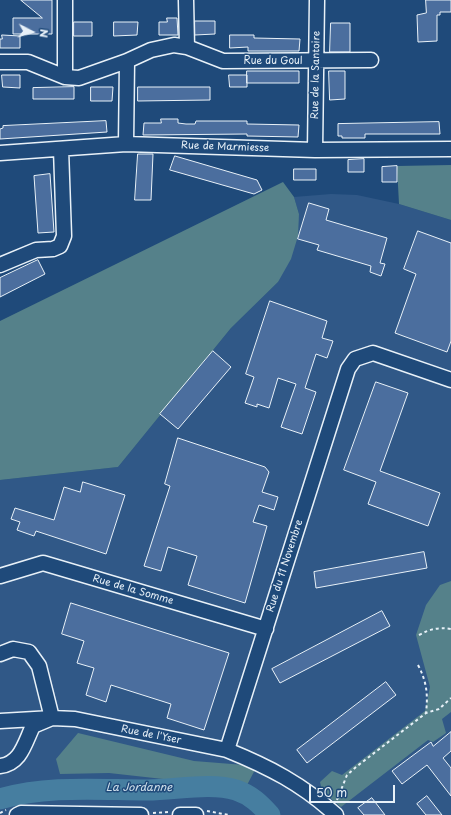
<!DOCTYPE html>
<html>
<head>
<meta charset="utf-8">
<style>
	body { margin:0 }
	#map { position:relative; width:451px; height:815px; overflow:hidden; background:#1f4a7a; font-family:"Playpen Sans",sans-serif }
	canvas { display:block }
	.north { position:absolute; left:12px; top:12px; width:40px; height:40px; -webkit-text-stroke:3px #1f4a7a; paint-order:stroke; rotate:96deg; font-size:11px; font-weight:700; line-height:16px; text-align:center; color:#e8f1f8 }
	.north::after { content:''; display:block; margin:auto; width:14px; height:18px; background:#e8f1f8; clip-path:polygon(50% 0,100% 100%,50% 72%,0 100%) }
	.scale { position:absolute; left:309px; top:785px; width:86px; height:18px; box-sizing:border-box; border:2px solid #e8f1f8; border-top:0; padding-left:5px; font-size:12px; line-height:14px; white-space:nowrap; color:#e8f1f8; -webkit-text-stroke:3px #1f4a7a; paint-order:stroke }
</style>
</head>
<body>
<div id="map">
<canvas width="451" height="815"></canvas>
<div class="north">N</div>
<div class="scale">50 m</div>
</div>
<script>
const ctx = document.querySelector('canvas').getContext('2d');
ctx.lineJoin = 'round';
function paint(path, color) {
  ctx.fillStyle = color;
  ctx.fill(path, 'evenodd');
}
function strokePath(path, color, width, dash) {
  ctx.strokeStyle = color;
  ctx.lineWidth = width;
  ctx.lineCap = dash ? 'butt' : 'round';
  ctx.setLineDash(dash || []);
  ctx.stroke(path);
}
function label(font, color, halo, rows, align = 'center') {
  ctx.font = font + ' "Playpen Sans",sans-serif';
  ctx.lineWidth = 3;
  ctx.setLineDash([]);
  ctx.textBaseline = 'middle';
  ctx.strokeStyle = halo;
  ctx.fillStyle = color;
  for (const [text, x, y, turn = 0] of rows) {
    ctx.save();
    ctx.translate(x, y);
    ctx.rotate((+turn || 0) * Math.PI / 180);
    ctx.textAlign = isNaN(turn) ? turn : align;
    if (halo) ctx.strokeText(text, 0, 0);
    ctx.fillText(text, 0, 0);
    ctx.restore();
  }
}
const built = new Path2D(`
	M331,194L357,195L399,204L451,220V815H0V480L118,467L231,328L278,282L299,214L294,197Z`);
const green = new Path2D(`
	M451,165V220L399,204L397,166Z
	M283,182L294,197L299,214L298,236L291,259L278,282L231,328L118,467L0,480V321Z
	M451,581V712L442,719L446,733L433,742L428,740L341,807L322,791L320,782L332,771L342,775L425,711L430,687L416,635L426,605L440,585Z
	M78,733L194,761L257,766L247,785L163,779L109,773L60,774L56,759Z`);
const river = new Path2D(`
	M0,799C48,785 99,790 148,790C175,790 211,782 236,790C251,795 260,804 270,815`);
const building = new Path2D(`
	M21,0H52V34H13V18H42Z
	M426,0H451V12H440V15H437V41L418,42L417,15L426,13Z
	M167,18H177L178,35H159V22H167Z
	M195,21H215V34L195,35Z
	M74,22H92V36H74Z
	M114,22H138L137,35L114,36Z
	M331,23H350V52H330Z
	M2,35L20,36V48H0V39H2Z
	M230,35H254V38L300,39L299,51H248V47L230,48Z
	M247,71H299V83H247Z
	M329,71H345V99L330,100Z
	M2,75H20V88L3,87Z
	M229,75H247V87H230Z
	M74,87V99H33V88Z
	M91,87H113L112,101H91Z
	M138,87H210V100L138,101Z
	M161,119H178V123L186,124H195L196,121H247V124L299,125L298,137L247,136V134L143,135L144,123H161Z
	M106,121L107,132L0,139V129L3,128V126Z
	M439,122L440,134H365V138H342V136H338V124Z
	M138,154H153L151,200H135Z
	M175,156L257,180L262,190L254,194L170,170Z
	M364,159V172H348V160Z
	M397,166V182H382V167Z
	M294,169H316V180H294Z
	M50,174L54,232L38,233L34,176Z
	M309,203L329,209L326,220L387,238L380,263L385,264L381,276L370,272L371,266L317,250L319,245L298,239Z
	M418,231L451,243V341L447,352L395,333L416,274L404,269Z
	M38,260L45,274L0,297V278Z
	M270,301L327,321L322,338L333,341L327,358L316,354L305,388L316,392L302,434L281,427L296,384L278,378L269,408L257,404V407L245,403L254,377L246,374Z
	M213,351L231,367L178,429L160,414Z
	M376,382L408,393L380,471L440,493L428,526L368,504L376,482L344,470Z
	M178,438L265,467L269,472L262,492L278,497L274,510L259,505L253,522L267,526L245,603L188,585L197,556L168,547L161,571L144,566L170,486L165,484Z
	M83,482L125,495L106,554L36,531L34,536L17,530L20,522L11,519L15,508L54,520L64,487L80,492Z
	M424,552L427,568L316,588L314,572Z
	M71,603L229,653L204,730L167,718L171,704L111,685L106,702L86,695L94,668L77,663L84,641L62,634Z
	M382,611L390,626L280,683L272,669Z
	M386,682L396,695L307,763L297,750Z
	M451,732V751L443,758L451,768V796L427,765L402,784L392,771L431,742L433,746Z
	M427,796L442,815H426L417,804Z
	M372,798L385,815H364L358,808Z`);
const path = new Path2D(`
	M419,635C430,629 438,627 451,629
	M418,665C427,682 428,695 426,713
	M337,800L347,775L356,767L426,713L439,709L451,698
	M207,811L229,815
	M0,813L6,810
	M153,813L169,812`);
const minor = new Path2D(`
	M65,0V77
	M186,0L187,47
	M0,62H28L65,77L79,78L127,61L151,50L174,45L187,47L223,61L371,60
	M126,144L127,61
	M315,150L317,0
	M0,153L126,144L315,150L451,149
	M0,265L36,250L53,249L60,246L64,236L61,149
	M0,576L43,563L266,629
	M0,654L13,649L29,652L39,666L52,718L75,719L227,750
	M0,721L52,718L33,726C25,742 21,764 0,766
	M17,815L21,813L141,815
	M180,815H196
	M336,815C302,784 269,767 227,750L348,369L355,359L373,353L451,380`);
const streetNames = [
	["Rue du Goul",273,61],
	["Rue de la Santoire",316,75,-89],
	["Rue de Marmiesse",225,147,2],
	["Rue du 11 Novembre",285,566,-72],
	["Rue de la Somme",133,590,16],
	["Rue de l'Yser",151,735,11]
];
const waterNames = [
	["La Jordanne",139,788]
];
paint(built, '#305887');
paint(green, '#55818a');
strokePath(river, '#467ea0', 21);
paint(building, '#4b6e9e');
strokePath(building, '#e8f1f8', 1);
strokePath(minor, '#e8f1f8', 17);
strokePath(path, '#e8f1f8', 2, [3, 3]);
strokePath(minor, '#1f4a7a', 14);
label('10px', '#e8f1f8', '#1f4a7a', streetNames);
label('italic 11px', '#d0e0eb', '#1f4a7a', waterNames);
</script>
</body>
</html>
